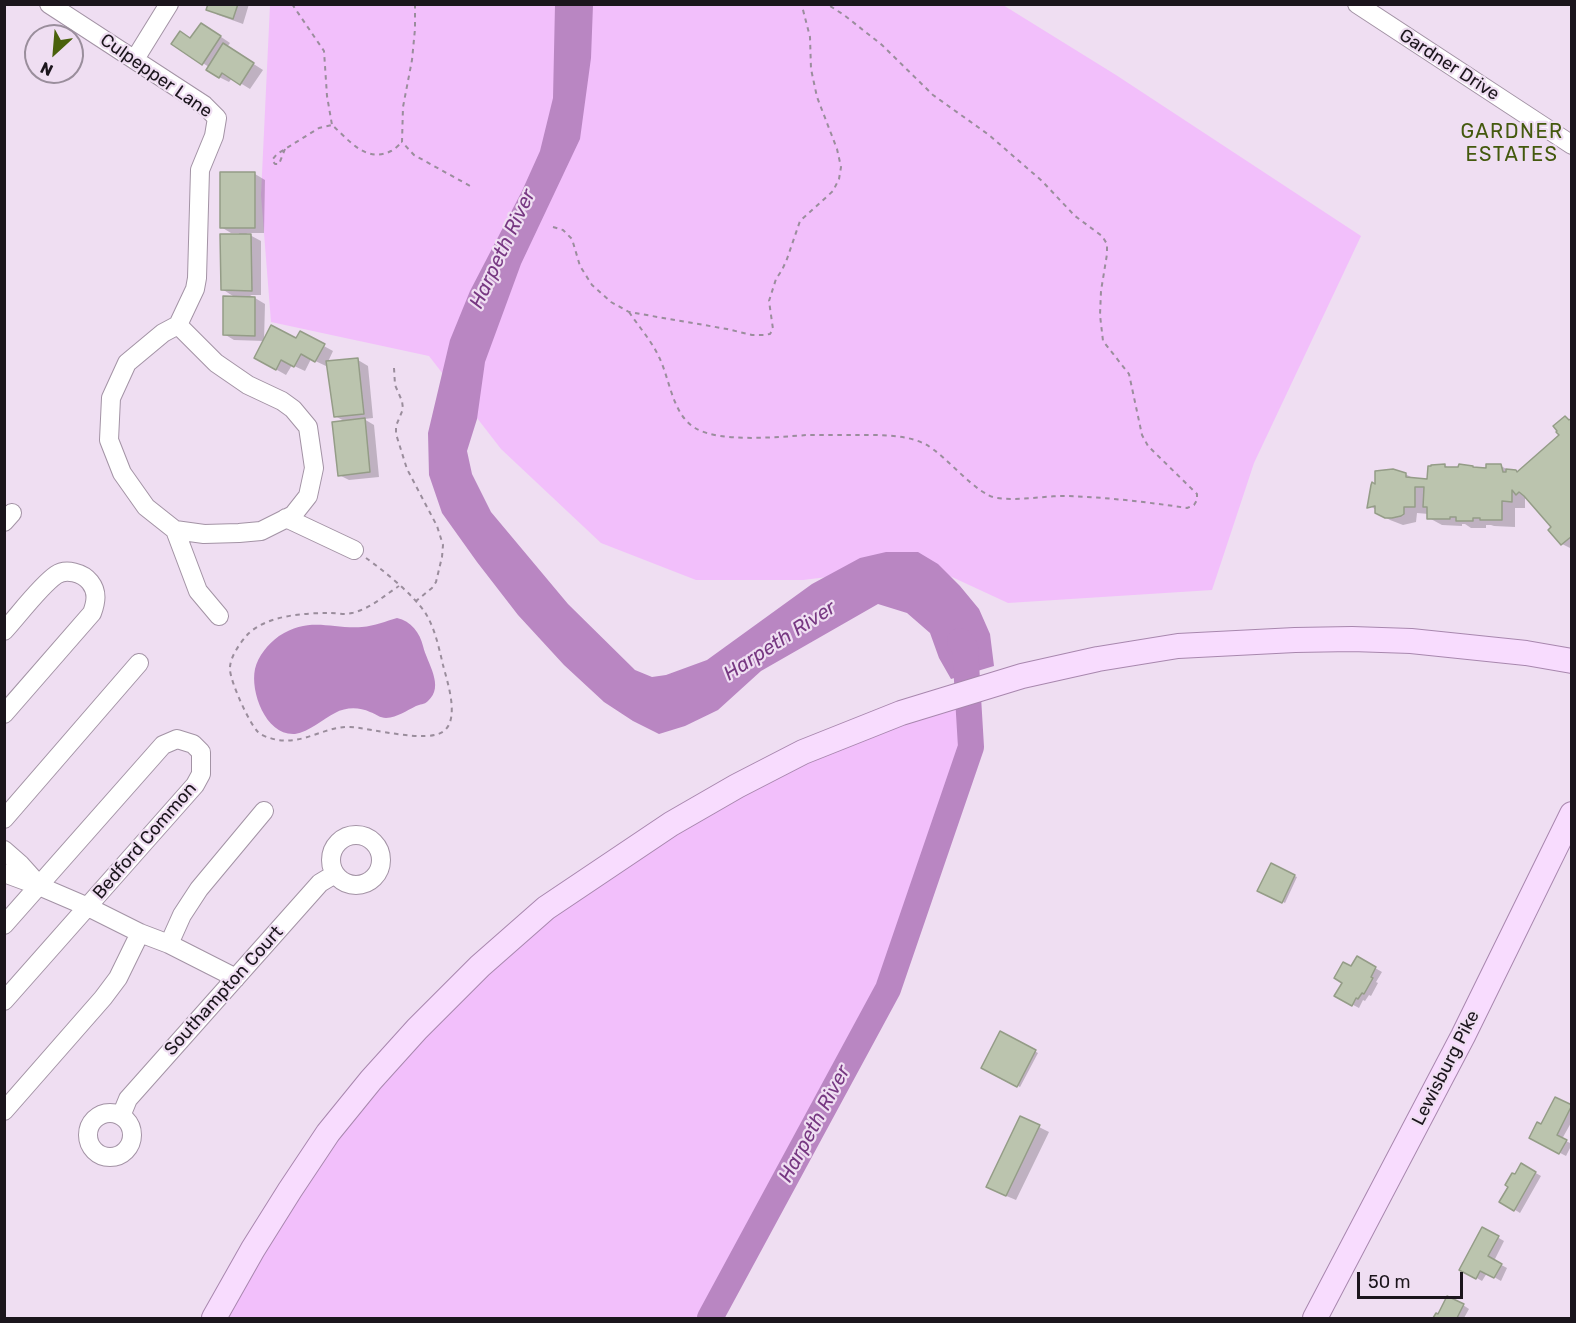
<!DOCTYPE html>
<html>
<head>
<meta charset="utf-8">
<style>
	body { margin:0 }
	#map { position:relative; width:1576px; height:1323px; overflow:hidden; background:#efdef2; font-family:Rubik,sans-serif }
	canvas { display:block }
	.frame { position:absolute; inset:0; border:6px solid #1b151c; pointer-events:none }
	.north { position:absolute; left:24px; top:24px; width:60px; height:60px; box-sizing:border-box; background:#efdef2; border:2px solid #9a8e9c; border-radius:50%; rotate:206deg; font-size:16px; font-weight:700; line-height:24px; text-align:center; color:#1b151c }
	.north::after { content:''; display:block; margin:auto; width:21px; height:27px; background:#4a610c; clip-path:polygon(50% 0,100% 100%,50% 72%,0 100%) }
	.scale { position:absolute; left:1357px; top:1272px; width:106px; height:27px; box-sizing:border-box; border:3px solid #1b151c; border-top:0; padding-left:8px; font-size:18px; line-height:21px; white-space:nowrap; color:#1b151c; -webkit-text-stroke:4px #efdef2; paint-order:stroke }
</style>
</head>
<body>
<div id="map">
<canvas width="1576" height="1323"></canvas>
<div class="frame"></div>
<div class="north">N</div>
<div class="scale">50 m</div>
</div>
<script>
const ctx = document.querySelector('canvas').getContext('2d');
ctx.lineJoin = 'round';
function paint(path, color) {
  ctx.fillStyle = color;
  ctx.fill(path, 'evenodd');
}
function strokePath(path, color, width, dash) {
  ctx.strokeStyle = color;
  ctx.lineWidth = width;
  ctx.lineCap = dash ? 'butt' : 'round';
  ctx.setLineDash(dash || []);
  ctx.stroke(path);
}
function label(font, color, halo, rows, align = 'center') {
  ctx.font = font + ' Rubik,sans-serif';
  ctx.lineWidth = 4.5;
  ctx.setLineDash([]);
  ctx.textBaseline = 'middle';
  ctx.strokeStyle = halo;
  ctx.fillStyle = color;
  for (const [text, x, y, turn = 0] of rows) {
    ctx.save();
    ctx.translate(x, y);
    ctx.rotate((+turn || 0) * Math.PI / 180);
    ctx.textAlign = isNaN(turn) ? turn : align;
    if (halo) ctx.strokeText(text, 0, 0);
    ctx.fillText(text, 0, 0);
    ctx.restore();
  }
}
const green = new Path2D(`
	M270,5H1003L1116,75L1361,236L1254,463L1212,590L1008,603L926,565L803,580H696L601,543L501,449L429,356L271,322L261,195Z
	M965,694L971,747L888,989L710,1318H214L286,1195L480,966L737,786Z`);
const water = new Path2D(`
	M555,5H593L591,58L580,139L521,264L485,362L477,419L467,451L472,474L491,512L568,604L635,670L652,677L666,675L707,660L812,584L860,558L886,552H918L938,564L960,586L979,609L990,634L994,666L951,679L939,658L930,633L907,613L878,604L761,671L718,710L685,726L659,734L633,721L604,702L564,665L518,615L477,562L442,513L429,475L428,433L450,340L470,291L522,191L540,151L553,98Z
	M397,618C411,621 420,633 423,646C427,663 445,686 428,701C424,705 420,704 416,706C406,711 398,717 386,718C380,718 376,714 370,712C359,707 346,707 335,713C323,719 309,732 295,734C266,736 250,692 255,669C258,656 268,644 279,636C310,616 330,629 362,627C375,626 386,621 397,618Z`);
const shadow = new Path2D(`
	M210,4H249L243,24L218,15L208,9Z
	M211,30L230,43L227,47L263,70L250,89L232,78L229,82L219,77L209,67L173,44L191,40Z
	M255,174L265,180L264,233H246L261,241V295H250L265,304L264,341L234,340L224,334L236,298L222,289L239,233H231L221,227Z
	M300,333L333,351L326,366L311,359L305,371L292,365L286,375L256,358L297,340Z
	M358,360L368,366L373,418L364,419L374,425L379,477L349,480L339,475L346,422L335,416Z
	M1572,420V549L1562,544L1553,527L1531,501L1525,498V508H1515V527L1494,526L1491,525H1486V528H1471L1465,524H1462V526L1442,525L1429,518V514L1417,513L1416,522L1403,525L1390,520L1376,512V510L1369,505L1405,474L1415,479L1429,481L1444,465L1451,469H1488L1501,466L1510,471L1518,473L1561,435Z
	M1271,865L1297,877L1285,903L1259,890Z
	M1358,958L1382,972L1376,982L1378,983L1371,996L1369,995L1365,1001L1363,1000L1359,1008L1336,996Z
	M1000,1033L1038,1053L1020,1087L983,1067Z
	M1556,1099L1572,1107V1121L1562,1139L1572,1144L1566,1156L1537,1141L1542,1126Z
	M1039,1127L1049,1132L1016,1200L997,1192Z
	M1522,1165L1541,1176L1520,1213L1501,1201Z
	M1483,1229L1504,1241L1494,1261L1507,1268L1501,1281L1487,1273L1482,1281L1461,1269Z
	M1463,1305L1469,1309L1464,1318H1435L1436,1315Z`);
const river = new Path2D(`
	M710,1318L888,989L971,747L965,647L960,641`);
const building = new Path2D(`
	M208,4H238L233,19L206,10Z
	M201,23L221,36L202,65L171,44L180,31L190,38Z
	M223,43L254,63L240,85L222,73L219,78L206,70Z
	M220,172H255V228H220Z
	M220,234H251L252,291L221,290Z
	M223,296L255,297V336L223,335Z
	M271,325L296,338L300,331L325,344L315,362L301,354L294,367L281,360L276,370L254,358Z
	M358,358L364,414L334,417L326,361Z
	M1565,416L1569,420L1572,418V536L1561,545L1548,530L1551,527L1524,496L1519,492L1516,495L1512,490V502L1502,501V520H1480V518H1473V521H1456V517H1450V519H1427V507H1423L1424,487H1415V507H1404V514L1401,516L1392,518H1385L1375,513V506L1367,508L1371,485L1372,482L1375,484V471L1393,469L1406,473V477L1427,479L1428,466H1431V465L1445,464V467H1458L1459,464L1473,466V467L1486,468V464H1501L1503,472H1506V469L1516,470L1517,472L1559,435L1556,432L1557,431L1553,426Z
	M365,418L370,472L338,476L332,422Z
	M1271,863L1295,875L1282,903L1257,891Z
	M1357,956L1376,967L1371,977L1373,978L1364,994L1362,993L1358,999L1356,998L1352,1006L1334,996L1342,983L1334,978L1343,962L1351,966Z
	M1000,1031L1036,1050L1017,1087L981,1068Z
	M1555,1097L1572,1105L1557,1135L1567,1140L1559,1154L1529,1138L1537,1122L1541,1124Z
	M1020,1116L1040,1125L1006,1196L986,1187Z
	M1521,1163L1536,1172L1514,1211L1499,1202L1508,1187L1505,1185L1512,1173L1515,1174Z
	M1482,1227L1499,1236L1488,1256L1502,1264L1494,1278L1480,1271L1476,1279L1459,1270Z
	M1447,1296L1464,1304L1457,1318H1433L1436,1313L1438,1314Z`);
const path = new Path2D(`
	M292,4L324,51L327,96L332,125
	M415,4V29L412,60L403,107L402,142L414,155L472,187
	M285,149L279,164H275L272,160L277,154L319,128L332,125C348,139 366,164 391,151C395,149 399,145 402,142
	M553,227L563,230L572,239L580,266L592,285L611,302L629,312L727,329L752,335H764L770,334L773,329L769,301L776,279L782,270L787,259L800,221L833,191L839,179L841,167L837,149L817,97L811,69L810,37L802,6L803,4
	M629,312C639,327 651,340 659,357C670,379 672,414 695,428C720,443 778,437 807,435C824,435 841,435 857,435C879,435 905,434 925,444C946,455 976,495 997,498C1019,501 1042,496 1065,496C1105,497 1147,502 1187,508L1194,505L1197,500V494L1148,446L1142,435L1129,374L1103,341L1100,315L1101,291L1107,254V244L1102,236L1075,216L1042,181L989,135L933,95L882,45L844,15L827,4
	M394,368L395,385L402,401L403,409L396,426V434L407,469L437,526L443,545L442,557L436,582L432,588L416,601
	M366,558C384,571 414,595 426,614C435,629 439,648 443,665C447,681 460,718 444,731C428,744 371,728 350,727C323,726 300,748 270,738C266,737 261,735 258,732C249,723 231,683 230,670C229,658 240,643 248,634C268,615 304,613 330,613C337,613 345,615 352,613C370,609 385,595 399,586`);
const minor = new Path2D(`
	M49,4L204,105L217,118L214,136L200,170L197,278L195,289L178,325L163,333L127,363L111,398L109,440L122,473L146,507L175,530L204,534L239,533L261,531L293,515L308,496L314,468L308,427L293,409L282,401L248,385L216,363L178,325
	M1357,4L1572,145
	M135,59L169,4
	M286,518L354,550
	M4,522L12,513
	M175,530L198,591L219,616
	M4,631C18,616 40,586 56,575C66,568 83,573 90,582C98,592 96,602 92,613L4,714
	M4,819L139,663
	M331 860a25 25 0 1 1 50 0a25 25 0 1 1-50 0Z
	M4,850L20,864L38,884
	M4,873L39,886L88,907L140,933L169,944L236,978
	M4,925L163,745L177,739L193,744L201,752V774L195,785L4,1001
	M169,944L182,915L199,889L264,811
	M4,1111L103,998L118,978L140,933
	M88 1135a22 22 0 1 1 44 0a22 22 0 1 1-44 0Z
	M121,1116L128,1099L320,883L335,874`);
const major = new Path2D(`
	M214,1318L253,1249L290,1190L328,1133L371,1080L417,1029L480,966L546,908L671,824L737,786L803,752L901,713L1022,676L1098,659L1178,646L1295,640L1352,639L1411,641L1526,653L1572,661
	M1315,1318L1463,1036L1572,814`);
const streetNames = [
	["Gardner Drive",1449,65,33],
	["Culpepper Lane",156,76,35],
	["Bedford Common",145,841,-49],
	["Southampton Court",224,991,-48],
	["Lewisburg Pike",1446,1068,-63]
];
const neighbourhoodNames = [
	["GARDNER",1512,132],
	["ESTATES",1512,155]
];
const waterNames = [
	["Harpeth River",503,249,-65],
	["Harpeth River",780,641,-33],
	["Harpeth River",815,1124,-62]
];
paint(green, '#f2bffb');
paint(water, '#b986c2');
paint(shadow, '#0003');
strokePath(river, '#b986c2', 26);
paint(building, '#bbc4ae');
strokePath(building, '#949c87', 1.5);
strokePath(minor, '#a393a5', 20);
strokePath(major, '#a887ae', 26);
strokePath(path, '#9a8d9c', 2, [4.5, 4.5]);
strokePath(minor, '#fff', 18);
strokePath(major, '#f8dcfe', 24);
label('18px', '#1b151c', '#efdef2', streetNames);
ctx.letterSpacing = '1.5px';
label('20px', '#44590e', '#efdef2', neighbourhoodNames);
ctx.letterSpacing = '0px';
label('italic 20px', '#773882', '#efdef2', waterNames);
</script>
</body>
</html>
